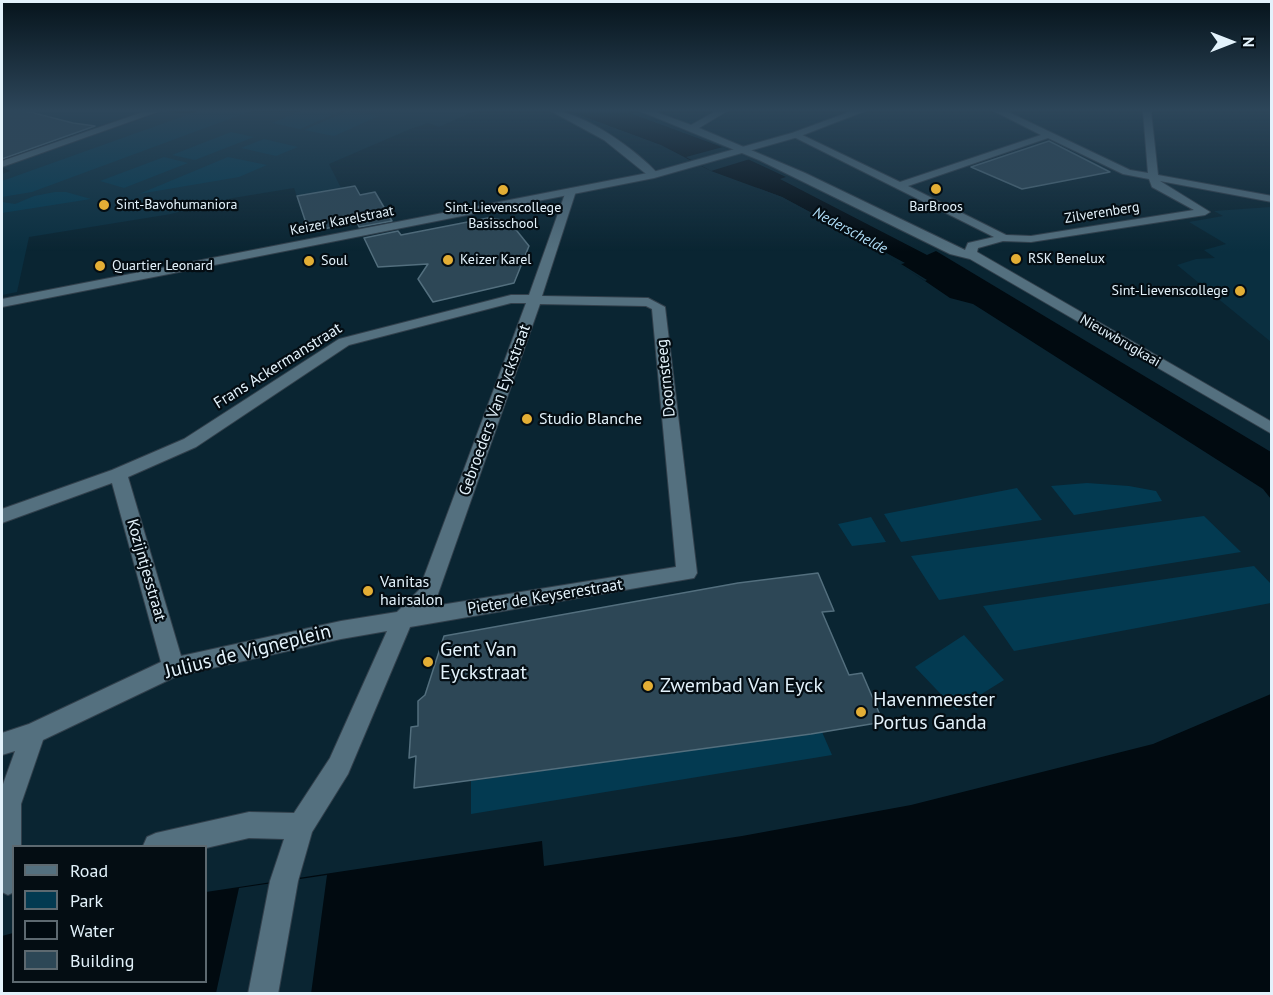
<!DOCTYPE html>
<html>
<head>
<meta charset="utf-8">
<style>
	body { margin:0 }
	#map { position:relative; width:1273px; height:995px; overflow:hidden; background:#0a2532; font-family:"PT Sans",sans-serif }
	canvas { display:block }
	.frame { position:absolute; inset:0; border:3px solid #e3f2fb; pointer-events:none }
	.legend { position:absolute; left:12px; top:845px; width:195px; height:138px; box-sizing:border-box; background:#040d13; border:2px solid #5d6970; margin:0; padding:8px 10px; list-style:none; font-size:18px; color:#e3f2fb }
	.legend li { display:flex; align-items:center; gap:12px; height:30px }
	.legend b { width:30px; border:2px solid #5d6970 }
	.north { position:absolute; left:1201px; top:12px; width:60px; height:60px; -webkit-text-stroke:4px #040d13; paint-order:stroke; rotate:90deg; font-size:16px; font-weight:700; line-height:24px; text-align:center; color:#e3f2fb }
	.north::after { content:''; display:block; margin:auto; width:21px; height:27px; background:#e3f2fb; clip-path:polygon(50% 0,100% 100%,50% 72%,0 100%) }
</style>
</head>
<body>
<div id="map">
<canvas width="1273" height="995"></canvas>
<div class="frame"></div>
<ul class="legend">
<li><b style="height:8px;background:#54707f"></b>Road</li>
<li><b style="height:16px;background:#033a51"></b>Park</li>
<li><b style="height:16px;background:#010a10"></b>Water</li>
<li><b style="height:16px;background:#2d4756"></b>Building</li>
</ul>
<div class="north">N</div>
</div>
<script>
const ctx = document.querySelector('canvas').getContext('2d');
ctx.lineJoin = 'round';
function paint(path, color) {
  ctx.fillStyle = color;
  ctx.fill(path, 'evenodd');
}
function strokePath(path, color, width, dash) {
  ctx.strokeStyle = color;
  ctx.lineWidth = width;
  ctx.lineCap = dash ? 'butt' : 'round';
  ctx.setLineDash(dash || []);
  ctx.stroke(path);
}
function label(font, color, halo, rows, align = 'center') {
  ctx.font = font + ' "PT Sans",sans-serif';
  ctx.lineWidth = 4.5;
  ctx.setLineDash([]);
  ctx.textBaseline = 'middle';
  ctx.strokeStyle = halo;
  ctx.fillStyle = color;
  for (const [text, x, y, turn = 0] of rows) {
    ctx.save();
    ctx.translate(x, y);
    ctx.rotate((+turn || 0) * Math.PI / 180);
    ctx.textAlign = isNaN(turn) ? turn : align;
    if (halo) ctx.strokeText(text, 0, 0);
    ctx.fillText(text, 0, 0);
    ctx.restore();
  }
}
const built = new Path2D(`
	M2,111H144L2,159Z
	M164,111L177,113L475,111L439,127L428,123L408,130L329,164L341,188L355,186L360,195L375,192L389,216L309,232L294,188L233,198L171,214L29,237L17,292L2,295V174L10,171L2,167Z
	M1271,207H1272L1271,342L1177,265L1196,259L1215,258L1204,250L1226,244L1189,222L1223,216L1214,211Z`);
const green = new Path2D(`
	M198,111H251L32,192L2,197V181Z
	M301,111H342L300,129L272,123Z
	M347,111L379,116L334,136L304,130Z
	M231,132L254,137L195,160L172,155Z
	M264,139L298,147L276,156L241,148Z
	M164,157L188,163L124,188L100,181Z
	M228,157L267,165L239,177L139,194Z
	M55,192H66L91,199L2,213V202L15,204L34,196Z
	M1087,483L1129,486L1156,491L1162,501L1074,515L1051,486Z
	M1017,488L1042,520L901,542L884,514Z
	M1204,516L1241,552L939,600L911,556Z
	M871,517L886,542L852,546L838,524Z
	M1254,566L1271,584V603L1014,651L983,606Z
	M964,635L1004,680L956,710L915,667Z
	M819,725L832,755L471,814V781L785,737Z`);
const water = new Path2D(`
	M569,111H624L722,147L786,177L780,179L927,255L936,251L1271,452V499L1263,489L981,309L973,304L950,298L900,264L904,263L782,197L711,171L661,145Z
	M1271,694V993L2,994V936L13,933L14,982H206V892L542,841L544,866L742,836L911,805L1153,744Z`);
const pier = new Path2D(`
	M723,147L750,159L711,171L686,157Z
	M755,187L782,197L905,263L901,264L927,280L925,281L897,263L832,226Z
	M327,875L311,994L216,993L239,888Z`);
const building = new Path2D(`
	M2,111H26L73,123L95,126L2,159Z
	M1049,141L1110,172L1022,189L971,167Z
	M355,186L360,195L375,192L392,221L359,227L357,222L309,232L297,196Z
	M488,218L509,221L529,246L514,283L433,302L418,279L428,264L378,267L364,238L398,231L401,235Z
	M818,573L834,611L822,612L849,675L862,673L883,722L811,734L414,788L416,756L409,758L411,727L418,726V701L425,695L444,636L738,583Z`);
const street = new Path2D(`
	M146,111H160L2,167V161Z
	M551,111C583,111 638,151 659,175L650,177L604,140Z
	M640,111H653L691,125L716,111H727L699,128L805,173L965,250L968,243L994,237L790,135L798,133L900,182L1041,135L994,111H1006L1130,170L1148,173L1143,111H1151L1158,175L1272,196V202L1160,181L1210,212L1205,215L1031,242L1003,241L978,248L977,252L1272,422V434L970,259L950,254L759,160ZM1048,138L1123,174L1149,179L1152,187L1194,210L1031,236L1006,235L908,186Z
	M571,188L576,191L542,296L648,298L665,307L697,573L694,578L410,627L348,774L312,832L298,881L278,994H248L270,881L284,839L249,838L206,848L143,846L147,837L156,833L249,812L294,813L330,758L387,631L341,639L177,676L43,740L21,804V846H14V892L8,895L2,892V787L15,751L2,755V733L29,724L161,662L112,483L2,523V509L112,470L184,439L339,339L511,295H529L566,191ZM511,303H526L419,590L397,612L341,621L181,656L128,477L196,447L349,345ZM540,304L646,306L652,309L676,567L428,607L438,594Z`);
const secondary = new Path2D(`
	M852,111H865L798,137L654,178L2,307V299L653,172L792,133Z`);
const markers = [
	[936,189,6,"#e3ae35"],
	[503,190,6,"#e3ae35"],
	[104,205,6,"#e3ae35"],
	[1016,259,6,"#e3ae35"],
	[448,260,6,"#e3ae35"],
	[309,261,6,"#e3ae35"],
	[100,266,6,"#e3ae35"],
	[1240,291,6,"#e3ae35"],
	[527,419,6,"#e3ae35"],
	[368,591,6,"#e3ae35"],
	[428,662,6,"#e3ae35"],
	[648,686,6,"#e3ae35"],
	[861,712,6,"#e3ae35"]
];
const farPoinames = [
	["Sint-Bavohumaniora",116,205],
	["BarBroos",936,207,"center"],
	["Sint-Lievenscollege",503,208,"center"],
	["Basisschool",503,224,"center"],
	["RSK Benelux",1028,259],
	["Keizer Karel",460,260],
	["Soul",321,261],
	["Quartier Leonard",112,266],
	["Sint-Lievenscollege",1228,291,"right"]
];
const farStreetnames = [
	["Zilverenberg",1102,213,-9],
	["Keizer Karelstraat",342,221,-11],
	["Nieuwbrugkaai",1120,341,30]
];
const farWaternames = [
	["Nederschelde",850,231,28]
];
const streetNames = [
	["Frans Ackermanstraat",278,366,-32],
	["Doornsteeg",666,378,-96],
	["Gebroeders Van Eyckstraat",495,410,-70],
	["Kozijntjesstraat",146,570,74],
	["Pieter de Keyserestraat",545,597,-9]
];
const poiNames = [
	["Studio Blanche",539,419],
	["Vanitas",380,582],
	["hairsalon",380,600]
];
const nearPoinames = [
	["Gent Van",440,650],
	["Eyckstraat",440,673],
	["Zwembad Van Eyck",660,686],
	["Havenmeester",873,700],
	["Portus Ganda",873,723]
];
const nearStreetnames = [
	["Julius de Vigneplein",248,652,-14]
];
paint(built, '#0a2f40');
paint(green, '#033a51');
paint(water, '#010a10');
paint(pier, '#0a2532');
paint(building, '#2d4756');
strokePath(building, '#536f7e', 1.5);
strokePath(street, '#32404c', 2);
strokePath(secondary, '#32404c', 2);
paint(street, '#54707f');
paint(secondary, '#54707f');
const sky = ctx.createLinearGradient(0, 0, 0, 251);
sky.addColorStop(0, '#06141c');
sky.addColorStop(0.44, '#2d465a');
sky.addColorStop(1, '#2d465a00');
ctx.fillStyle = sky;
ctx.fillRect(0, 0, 1273, 251);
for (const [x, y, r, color] of markers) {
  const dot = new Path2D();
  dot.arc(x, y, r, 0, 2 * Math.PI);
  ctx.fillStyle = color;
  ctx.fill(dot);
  strokePath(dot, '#040d13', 2);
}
label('14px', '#e3f2fb', '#040d13', farPoinames, 'left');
label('14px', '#e3f2fb', '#040d13', farStreetnames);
label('italic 15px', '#b0dff9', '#040d13', farWaternames);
label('16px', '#e3f2fb', '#040d13', streetNames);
label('16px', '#e3f2fb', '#040d13', poiNames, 'left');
label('20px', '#e3f2fb', '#040d13', nearPoinames, 'left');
label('20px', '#e3f2fb', '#040d13', nearStreetnames);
</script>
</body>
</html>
